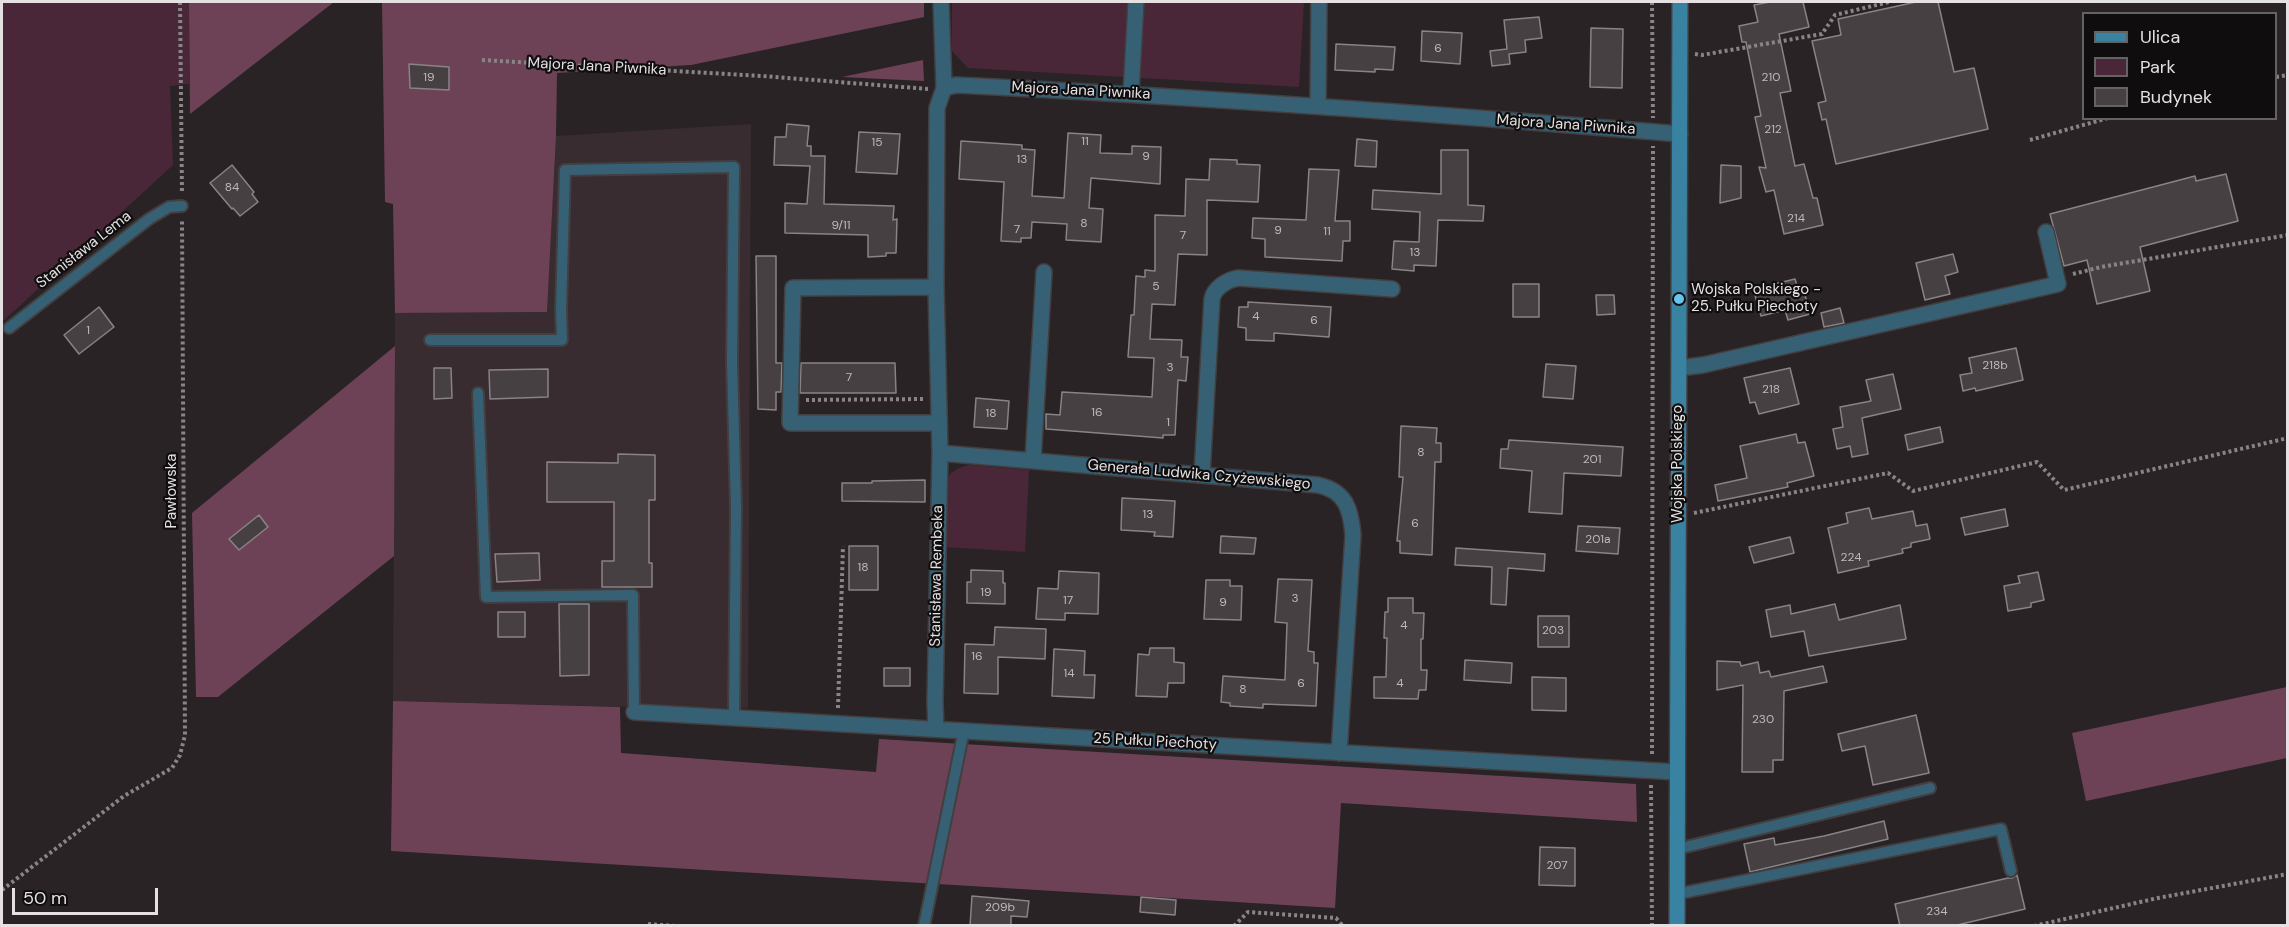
<!DOCTYPE html>
<html>
<head>
<meta charset="utf-8">
<style>
	body { margin:0 }
	#map { position:relative; width:2289px; height:927px; overflow:hidden; background:#292325; font-family:"DM Sans",sans-serif }
	canvas { display:block }
	.frame { position:absolute; inset:0; border:3px solid #e5e1e2; pointer-events:none }
	.legend { position:absolute; left:2082px; top:12px; width:195px; height:108px; box-sizing:border-box; background:#100d0e; border:2px solid #656263; margin:0; padding:8px 10px; list-style:none; font-size:18px; color:#e5e1e2 }
	.legend li { display:flex; align-items:center; gap:12px; height:30px }
	.legend b { width:30px; border:2px solid #656263 }
	.scale { position:absolute; left:12px; top:888px; width:146px; height:27px; box-sizing:border-box; border:3px solid #e5e1e2; border-top:0; padding-left:8px; font-size:18px; line-height:21px; white-space:nowrap; color:#e5e1e2; -webkit-text-stroke:4px #100d0e; paint-order:stroke }
</style>
</head>
<body>
<div id="map">
<canvas width="2289" height="927"></canvas>
<div class="frame"></div>
<ul class="legend">
<li><b style="height:8px;background:#3983a2"></b>Ulica</li>
<li><b style="height:16px;background:#4a2738"></b>Park</li>
<li><b style="height:16px;background:#474043"></b>Budynek</li>
</ul>
<div class="scale">50 m</div>
</div>
<script>
const ctx = document.querySelector('canvas').getContext('2d');
ctx.lineJoin = 'round';
function paint(path, color) {
  ctx.fillStyle = color;
  ctx.fill(path, 'evenodd');
}
function strokePath(path, color, width, dash) {
  ctx.strokeStyle = color;
  ctx.lineWidth = width;
  ctx.lineCap = dash ? 'butt' : 'round';
  ctx.setLineDash(dash || []);
  ctx.stroke(path);
}
function label(font, color, halo, rows, align = 'center') {
  ctx.font = font + ' "DM Sans",sans-serif';
  ctx.lineWidth = 4.5;
  ctx.setLineDash([]);
  ctx.textBaseline = 'middle';
  ctx.strokeStyle = halo;
  ctx.fillStyle = color;
  for (const [text, x, y, turn = 0] of rows) {
    ctx.save();
    ctx.translate(x, y);
    ctx.rotate((+turn || 0) * Math.PI / 180);
    ctx.textAlign = isNaN(turn) ? turn : align;
    if (halo) ctx.strokeText(text, 0, 0);
    ctx.fillText(text, 0, 0);
    ctx.restore();
  }
}
const built = new Path2D(`
	M751,124L748,708L634,707L393,701L395,313L547,312L556,136Z`);
const green = new Path2D(`
	M2,2H189V84L170,86L173,165L2,322Z
	M952,2H1304L1299,87L968,68L952,51Z
	M970,465L1029,470L1025,552L944,547L947,479C952,470 960,467 970,465Z`);
const forest = new Path2D(`
	M189,2H334L190,114Z
	M382,2H924V17L691,65L557,73L556,136L547,312L395,313L393,204L385,202Z
	M923,60L924,81L842,77Z
	M395,346L394,556L218,697H196L192,513Z
	M2287,687V758L2086,801L2072,733Z
	M393,701L620,707L621,753L876,772L879,739L1636,784L1637,822L1341,803L1335,908L391,851Z`);
const building = new Path2D(`
	M1770,2H1803L1809,27L1779,34L1791,91L1780,93L1795,166L1804,164L1813,198H1817L1823,225L1784,234L1774,190L1766,192L1759,167L1766,168L1755,117L1761,116L1746,42H1742L1739,26L1758,22L1754,5Z
	M1916,2H1938L1954,72L1974,68L1988,129L1836,164L1826,119L1822,120L1818,103L1826,101L1812,41L1841,35L1838,19Z
	M1539,17L1542,38L1525,40L1526,52L1509,54L1510,64L1492,66L1490,51L1507,49L1504,20Z
	M1591,28L1623,29L1622,88L1590,87Z
	M1422,31L1462,33L1460,64L1421,61Z
	M1336,44L1395,47L1393,70L1375,69V72L1335,70Z
	M409,64L449,67V90L410,88Z
	M787,124L809,126L807,146H811V156H825L824,204L894,206L893,220L897,219L896,253H886V256L868,257V235L785,233V203L807,204L810,166L774,165L775,137H786Z
	M859,132L900,134L897,174L856,172Z
	M1068,133L1101,135L1100,153L1132,154V146L1161,147L1160,184L1091,178L1089,208L1103,209L1101,242L1066,240L1067,224L1032,222L1031,238H1021V242L1001,241L1004,182L959,179L961,141L1022,145V149L1035,150L1032,196L1064,198Z
	M1357,139L1377,141L1376,167L1355,166Z
	M1441,150H1468V205L1484,206L1483,221L1438,220L1436,266L1414,265V271L1392,269L1394,241L1419,242L1420,212L1372,209L1373,190L1441,194Z
	M1210,159L1237,160V164L1260,165L1258,202L1207,200V255L1178,254L1175,305L1152,304L1150,339L1182,340L1181,357H1188L1186,381L1178,380L1175,435H1163V438L1046,429V414L1060,415L1062,392L1152,397L1154,358L1128,357L1131,315H1134L1136,276L1145,277V270L1155,271V215L1185,216L1186,179L1209,180Z
	M232,165L254,192L252,194L258,202L240,216L233,208L232,209L210,183Z
	M1721,165L1741,166V198L1720,203Z
	M1309,169L1339,170L1335,221H1350V241H1343L1342,261L1265,257V239L1252,238L1253,218L1306,220Z
	M2226,174L2238,221L2140,247L2150,291L2097,304L2087,260L2064,266L2050,214L2195,176L2196,181Z
	M1953,254L1958,272L1945,276L1950,294L1925,300L1916,263Z
	M756,256H776V363H782L781,392H776V410L758,409Z
	M1795,279L1799,292L1804,291L1810,314L1788,320L1785,310L1761,316L1754,292L1767,288L1766,286Z
	M1513,284H1539V317H1513Z
	M1596,295H1614L1615,314L1597,315Z
	M1248,302L1331,307L1329,337L1274,333V341L1246,340V328L1238,327L1239,307H1248Z
	M99,307L114,327L79,354L64,335Z
	M1840,308L1844,323L1824,327L1821,313Z
	M2016,348L2023,380L1976,391L1975,388L1963,391L1960,375L1972,373L1969,358Z
	M801,363H895L896,393H800Z
	M1546,364L1576,366L1573,399L1543,397Z
	M434,368H451L452,398L434,399Z
	M1790,368L1799,404L1759,414L1755,402L1750,403L1744,378Z
	M548,369V397L490,399L489,370Z
	M1893,374L1901,409L1862,418L1868,454L1852,457L1850,446L1837,449L1833,429L1843,427L1840,407L1871,401L1866,380Z
	M976,398L1009,401L1007,429L974,427Z
	M1401,426L1437,428L1436,443H1441V462H1435L1432,555L1400,553V541H1397L1403,477H1399Z
	M1940,427L1943,442L1908,450L1905,435Z
	M1796,434L1798,443L1805,442L1814,476L1787,483L1788,487L1718,501L1715,485L1747,478L1740,446Z
	M1509,440L1623,447L1621,476L1564,473L1562,514L1529,512L1532,471L1500,468L1501,449H1508Z
	M618,454L655,455V500H649V563H652V587H602V561H614V502H547V462L618,463Z
	M925,480V502L842,501V483H872V481Z
	M1122,498L1175,501L1173,537L1154,536L1155,532L1121,530Z
	M1869,508L1872,519L1913,511L1916,526L1927,524L1930,539L1911,543V547L1902,549L1903,553L1868,561L1869,566L1838,573L1828,528L1848,523L1846,513Z
	M2005,509L2008,526L1965,535L1961,518Z
	M259,515L268,527L239,550L229,539Z
	M1578,526L1620,528L1618,554L1576,551Z
	M1221,536L1256,538L1254,554L1220,553Z
	M1790,537L1794,553L1754,563L1749,547Z
	M849,546H878V590H849Z
	M1456,548L1545,554L1544,571L1508,568L1506,605L1491,604L1492,567L1455,565Z
	M539,553L540,580L497,582L495,554Z
	M971,570L1003,571V583H1005V604L967,603V582H971Z
	M1059,571L1099,573L1098,614L1065,613V620L1036,619L1038,588L1058,589Z
	M2038,572L2044,600L2031,603V607L2008,611L2004,586L2020,583L2018,576Z
	M1278,579L1312,580L1308,651L1314,652V663H1318L1316,706L1263,704V708L1230,706V703L1221,702L1223,676L1285,680L1287,623L1275,622Z
	M1206,580H1230V586H1242L1241,620L1204,619Z
	M1388,598H1413V613H1424L1423,639H1421V670H1427L1426,690H1419L1418,699L1374,698V677H1386L1387,638H1384L1385,612H1388Z
	M559,604H589V675L560,676Z
	M1835,604L1839,620L1900,605L1906,639L1809,656L1804,631L1771,637L1766,610L1790,605L1791,614Z
	M498,612H525V637H498Z
	M1538,616H1569V647H1538Z
	M995,627L1046,629L1045,659L998,657V694L964,693L965,644L994,645Z
	M1150,648H1174V662L1184,663V683H1168L1167,697L1136,696L1138,654L1149,655Z
	M1054,649L1085,651L1084,675H1095L1094,698L1052,696Z
	M1465,660L1512,663L1511,683L1464,680Z
	M1717,661L1740,662L1741,666L1758,662L1760,673L1769,671L1771,677L1823,666L1827,682L1784,691L1783,760H1773V772H1742L1743,685L1717,690Z
	M884,668H910V686H884Z
	M1532,677L1566,678V711L1532,710Z
	M1916,715L1929,773L1873,785L1865,746L1842,751L1838,734Z
	M1884,821L1888,839L1750,872L1744,844L1774,838L1775,845L1824,836Z
	M1540,847L1575,848V886L1539,885Z
	M2017,875L2025,909L1953,926H1900L1895,904L2008,878H2012Z
	M972,896L1029,901L1027,917L1011,916V926H970Z
	M1141,897L1176,900L1175,915L1140,912Z`);
const path = new Path2D(`
	M180,2L182,194
	M1652,2L1653,118
	M1695,54L1702,55L1822,34L1835,15L1889,2
	M482,60L762,76L928,89
	M2276,77L2288,75
	M2030,140L2108,118
	M2073,274L2101,267L2288,235
	M806,400L925,399
	M1694,513L1888,473L1913,491L2037,462L2064,490L2288,438
	M838,708L843,546
	M1652,754L1653,146
	M1651,785L1652,926
	M2,890L124,796L172,768L180,755L185,735L182,220
	M648,924L675,926
	M1234,926L1248,912L1336,918L1343,926
	M2034,926L2158,898L2288,874`);
const lane = new Path2D(`
	M9,328L149,219L169,207L182,206
	M430,340H562L561,310L565,170L734,167L732,362L736,507L734,718
	M478,393L486,597L633,595L634,712
	M1677,849L1930,788
	M1677,894L2001,829L2011,871
	M924,926L964,730`);
const street = new Path2D(`
	M944,88L956,85C1198,97 1439,114 1680,134
	M1131,93L1136,2
	M1318,105L1319,2
	M936,287L793,288L790,423H939
	M1679,368L1703,365L2058,284L2046,232
	M940,453L1318,485C1346,491 1351,510 1353,535L1339,753
	M1033,461L1044,272
	M1202,474L1212,299C1214,288 1227,280 1238,278L1392,289
	M634,712L1677,772
	M936,729L935,702L940,453L936,287L937,108L944,88L941,2`);
const secondary = new Path2D(`
	M1677,926L1680,2`);
const markers = [
	[1679,299,6,"#64c5ee"]
];
const numberNames = [
	["6",1438,49],
	["19",429,78],
	["210",1771,78],
	["212",1773,130],
	["11",1085,142],
	["15",877,143],
	["9",1146,157],
	["13",1022,160],
	["84",232,188],
	["214",1796,219],
	["8",1084,224],
	["9/11",841,226],
	["7",1017,230],
	["9",1278,231],
	["11",1327,232],
	["7",1183,236],
	["13",1415,253],
	["5",1156,287],
	["4",1256,317],
	["6",1314,321],
	["1",88,331],
	["218b",1995,366],
	["3",1170,368],
	["7",849,378],
	["218",1771,390],
	["16",1097,413],
	["18",991,414],
	["1",1168,423],
	["8",1421,453],
	["201",1592,460],
	["13",1148,515],
	["6",1415,524],
	["201a",1598,540],
	["224",1851,558],
	["18",863,568],
	["19",986,593],
	["3",1295,599],
	["17",1068,601],
	["9",1223,603],
	["4",1404,626],
	["203",1553,631],
	["16",977,657],
	["14",1069,674],
	["6",1301,684],
	["4",1400,684],
	["8",1243,690],
	["230",1763,720],
	["207",1557,866],
	["209b",1000,908],
	["234",1937,912]
];
const streetNames = [
	["Majora Jana Piwnika",597,67,3],
	["Majora Jana Piwnika",1081,91,3],
	["Majora Jana Piwnika",1566,125,4],
	["Stanisława Lema",84,250,-38],
	["Wojska Polskiego",1678,464,-90],
	["Generała Ludwika Czyżewskiego",1199,475,5],
	["Pawłowska",172,491,-90],
	["Stanisława Rembeka",937,576,-89],
	["25 Pułku Piechoty",1155,742,3]
];
const poiNames = [
	["Wojska Polskiego -",1691,290],
	["25. Pułku Piechoty",1691,307]
];
paint(built, '#382c31');
paint(green, '#4a2738');
paint(forest, '#6e4256');
paint(building, '#474043');
strokePath(building, '#8a8286', 1.5);
strokePath(lane, '#433e3f', 14);
strokePath(street, '#433e3f', 18);
strokePath(secondary, '#433e3f', 18);
strokePath(path, '#898486', 4, [3, 3]);
strokePath(lane, '#366174', 10);
strokePath(street, '#366174', 15);
strokePath(secondary, '#3983a2', 15);
for (const [x, y, r, color] of markers) {
  const dot = new Path2D();
  dot.arc(x, y, r, 0, 2 * Math.PI);
  ctx.fillStyle = color;
  ctx.fill(dot);
  strokePath(dot, '#100d0e', 2);
}
label('12px', '#beb9ba', null, numberNames);
label('15px', '#e5e1e2', '#100d0e', streetNames);
label('15px', '#e5e1e2', '#100d0e', poiNames, 'left');
</script>
</body>
</html>
